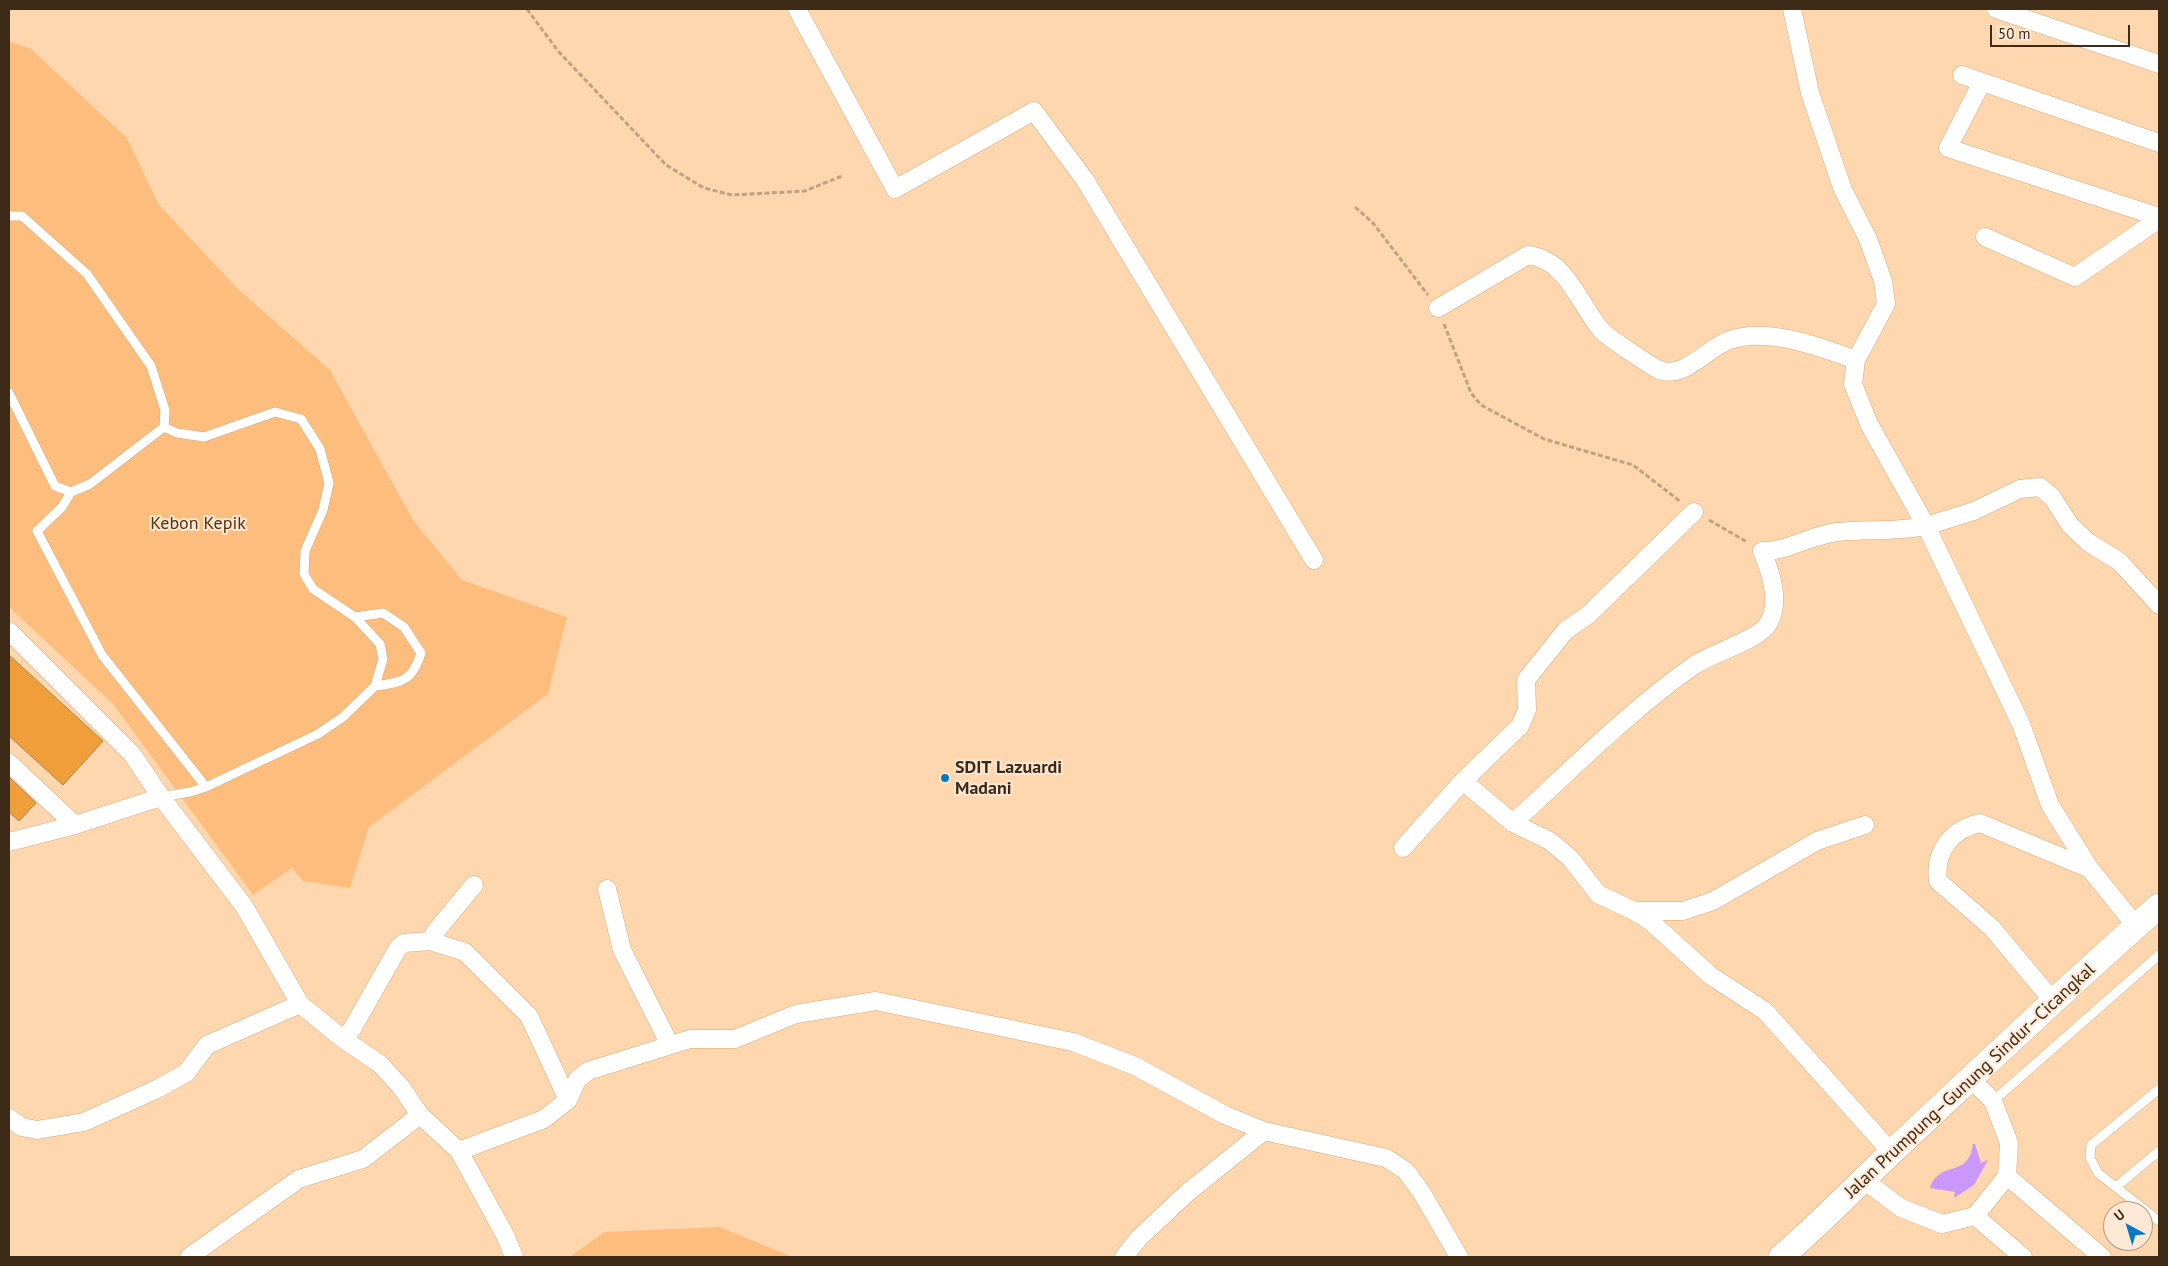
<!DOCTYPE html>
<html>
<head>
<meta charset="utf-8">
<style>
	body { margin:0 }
	#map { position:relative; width:2168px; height:1266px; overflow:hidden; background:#ffd7af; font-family:"PT Sans",sans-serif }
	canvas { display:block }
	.frame { position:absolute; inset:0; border:10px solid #3e2b17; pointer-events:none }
	.north { position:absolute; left:2103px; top:1201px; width:50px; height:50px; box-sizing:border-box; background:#fce8d4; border:1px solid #b09c88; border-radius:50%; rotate:321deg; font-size:14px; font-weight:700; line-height:20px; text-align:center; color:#3e2b17 }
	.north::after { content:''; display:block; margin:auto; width:18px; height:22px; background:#0779c3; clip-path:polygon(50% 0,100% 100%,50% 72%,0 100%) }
	.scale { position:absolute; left:1990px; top:25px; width:140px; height:22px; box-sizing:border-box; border:2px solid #3e2b17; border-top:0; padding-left:6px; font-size:15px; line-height:18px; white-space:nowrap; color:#3e2b17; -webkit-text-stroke:4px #fce8d4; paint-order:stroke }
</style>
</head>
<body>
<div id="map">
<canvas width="2168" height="1266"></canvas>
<div class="frame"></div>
<div class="north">U</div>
<div class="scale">50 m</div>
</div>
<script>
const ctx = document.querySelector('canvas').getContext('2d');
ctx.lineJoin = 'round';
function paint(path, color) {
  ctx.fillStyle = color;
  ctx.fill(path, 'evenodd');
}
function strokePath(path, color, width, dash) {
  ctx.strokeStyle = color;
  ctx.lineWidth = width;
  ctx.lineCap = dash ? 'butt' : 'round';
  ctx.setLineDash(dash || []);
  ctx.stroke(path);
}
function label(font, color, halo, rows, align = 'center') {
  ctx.font = font + ' "PT Sans",sans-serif';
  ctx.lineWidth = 4;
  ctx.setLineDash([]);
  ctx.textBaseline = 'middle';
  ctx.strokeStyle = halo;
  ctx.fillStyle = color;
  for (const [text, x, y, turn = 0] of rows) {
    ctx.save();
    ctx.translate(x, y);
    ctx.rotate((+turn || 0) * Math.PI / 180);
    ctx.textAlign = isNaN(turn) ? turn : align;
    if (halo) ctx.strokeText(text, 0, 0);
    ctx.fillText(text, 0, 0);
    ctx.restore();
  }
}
const green = new Path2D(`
	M9,41L31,49L127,138L159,205L238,289L330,370L413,520L462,580L567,617L548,694L369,827L350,888L303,881L292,868L253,895L113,704L9,607Z
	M720,1227L792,1257H570L604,1232Z`);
const water = new Path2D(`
	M1973,1144H1975L1981,1163L1988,1160L1974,1185L1954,1198L1955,1192L1930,1188C1941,1158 1968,1180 1973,1144Z`);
const building = new Path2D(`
	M9,655L103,741L63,785L9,736Z
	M9,777L36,803L19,821L9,812Z`);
const path = new Path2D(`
	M527,9L558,51L666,165L704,188L732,195L805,191L842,176
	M1355,207L1373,223L1428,295
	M1444,324L1471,393L1481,405L1544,439L1633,465L1681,502
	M1709,520L1747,542`);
const lane = new Path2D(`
	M9,216H22L87,274L151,366L165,410L164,427L90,484L71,492L55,486L9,393
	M71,492L62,507L37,531L102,655L206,787
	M355,617L383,613L404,627L421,653C412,682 402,682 375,686
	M161,797L190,792L206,787L318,734L343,717L375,686L383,659L380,644L355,617L313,589L304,574L305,551L323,510L329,483L320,449L301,419L275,412L204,437L177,433L164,427
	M2159,1089L2091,1145L2090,1158L2098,1173L2159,1221
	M1993,1101L2159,955
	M2116,1187L2159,1151`);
const street = new Path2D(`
	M797,9L895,189L1034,111L1085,180L1314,560
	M1792,9L1810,93L1843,190L1868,239L1883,281L1886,304L1856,360L1853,384L1869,424L1926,526L1974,511L2020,489L2040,487L2052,497L2070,525L2088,542L2120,562L2159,605
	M1996,9L2159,64
	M1962,75L2159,143
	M1982,82L1948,148L2159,217
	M1985,237L2075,277L2159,219
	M1438,308L1528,255C1568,260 1579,305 1602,331C1607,337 1653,367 1659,370C1685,380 1707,347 1730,340C1768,327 1820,347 1856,360
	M9,631L132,754L161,797L244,906L300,1004L343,1039L380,1064L401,1087L420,1115L459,1151L505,1235L514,1257
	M9,763L75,825
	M1463,781L1520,726L1527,710L1526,680L1566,630L1588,615L1694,512
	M1513,823L1550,841L1571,859L1598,894L1634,911H1683L1713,901L1817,841L1865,825
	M9,842L75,825L161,797
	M1403,848L1463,781L1513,823C1572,769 1628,712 1693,666C1711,653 1759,640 1768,624C1781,602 1771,573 1762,551C1786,552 1811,535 1837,532C1868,529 1895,532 1926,526L2021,724L2050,805L2090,869L2136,926
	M607,889L622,950L665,1035L667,1045
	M1634,911L1650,921L1711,976L1765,1011L1892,1153
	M430,941L436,931L474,885
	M2053,1001L1992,928L1938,881C1934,851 1952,829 1980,823L2090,869
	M343,1039L352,1029L398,948L404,943L430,941L465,952L529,1016L568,1100
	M1971,1079L1993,1101L2009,1143L2007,1176L2102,1257
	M9,1118L22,1127L37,1130L84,1122L157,1089L186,1073L207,1045L300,1004
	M459,1151L544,1119L568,1100L577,1080L588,1071L690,1039H735L796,1014L876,1001L1073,1042L1135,1066L1225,1115L1264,1131L1386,1158L1406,1171L1422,1193L1459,1257
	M1864,1180L1901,1208L1942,1224L1975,1216L2023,1257
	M1975,1216L2007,1176
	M189,1257L299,1179L363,1159L420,1115
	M1124,1257L1138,1239L1187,1193L1264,1131`);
const secondary = new Path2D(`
	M1781,1257C1821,1223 1856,1186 1894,1150C1982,1068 2069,985 2159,906`);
const markers = [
	[945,778,5,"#0779c3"]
];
const parkNames = [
	["Kebon Kepik",198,524]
];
const poiNames = [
	["SDIT Lazuardi",955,768],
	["Madani",955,789]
];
const streetNames = [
	["Jalan Prumpung–Gunung Sindur–Cicangkal",1970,1081,-43]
];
paint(green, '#fdbe7d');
paint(water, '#ca98fb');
paint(building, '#f09e3a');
strokePath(building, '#af8151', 1);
strokePath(lane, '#d7a877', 10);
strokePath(street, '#d7a877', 19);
strokePath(secondary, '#d7a877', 26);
strokePath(path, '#c2a17f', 3, [5, 2.5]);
strokePath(lane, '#fff', 9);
strokePath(street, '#fff', 18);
strokePath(secondary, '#fff', 25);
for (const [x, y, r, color] of markers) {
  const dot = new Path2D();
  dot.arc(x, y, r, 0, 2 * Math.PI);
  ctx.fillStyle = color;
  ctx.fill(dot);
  strokePath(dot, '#fce8d4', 2);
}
label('18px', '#54330a', '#fce8d4', parkNames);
label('bold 18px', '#3e2b17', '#fce8d4', poiNames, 'left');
label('18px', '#3e2b17', '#fce8d4', streetNames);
</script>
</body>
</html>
